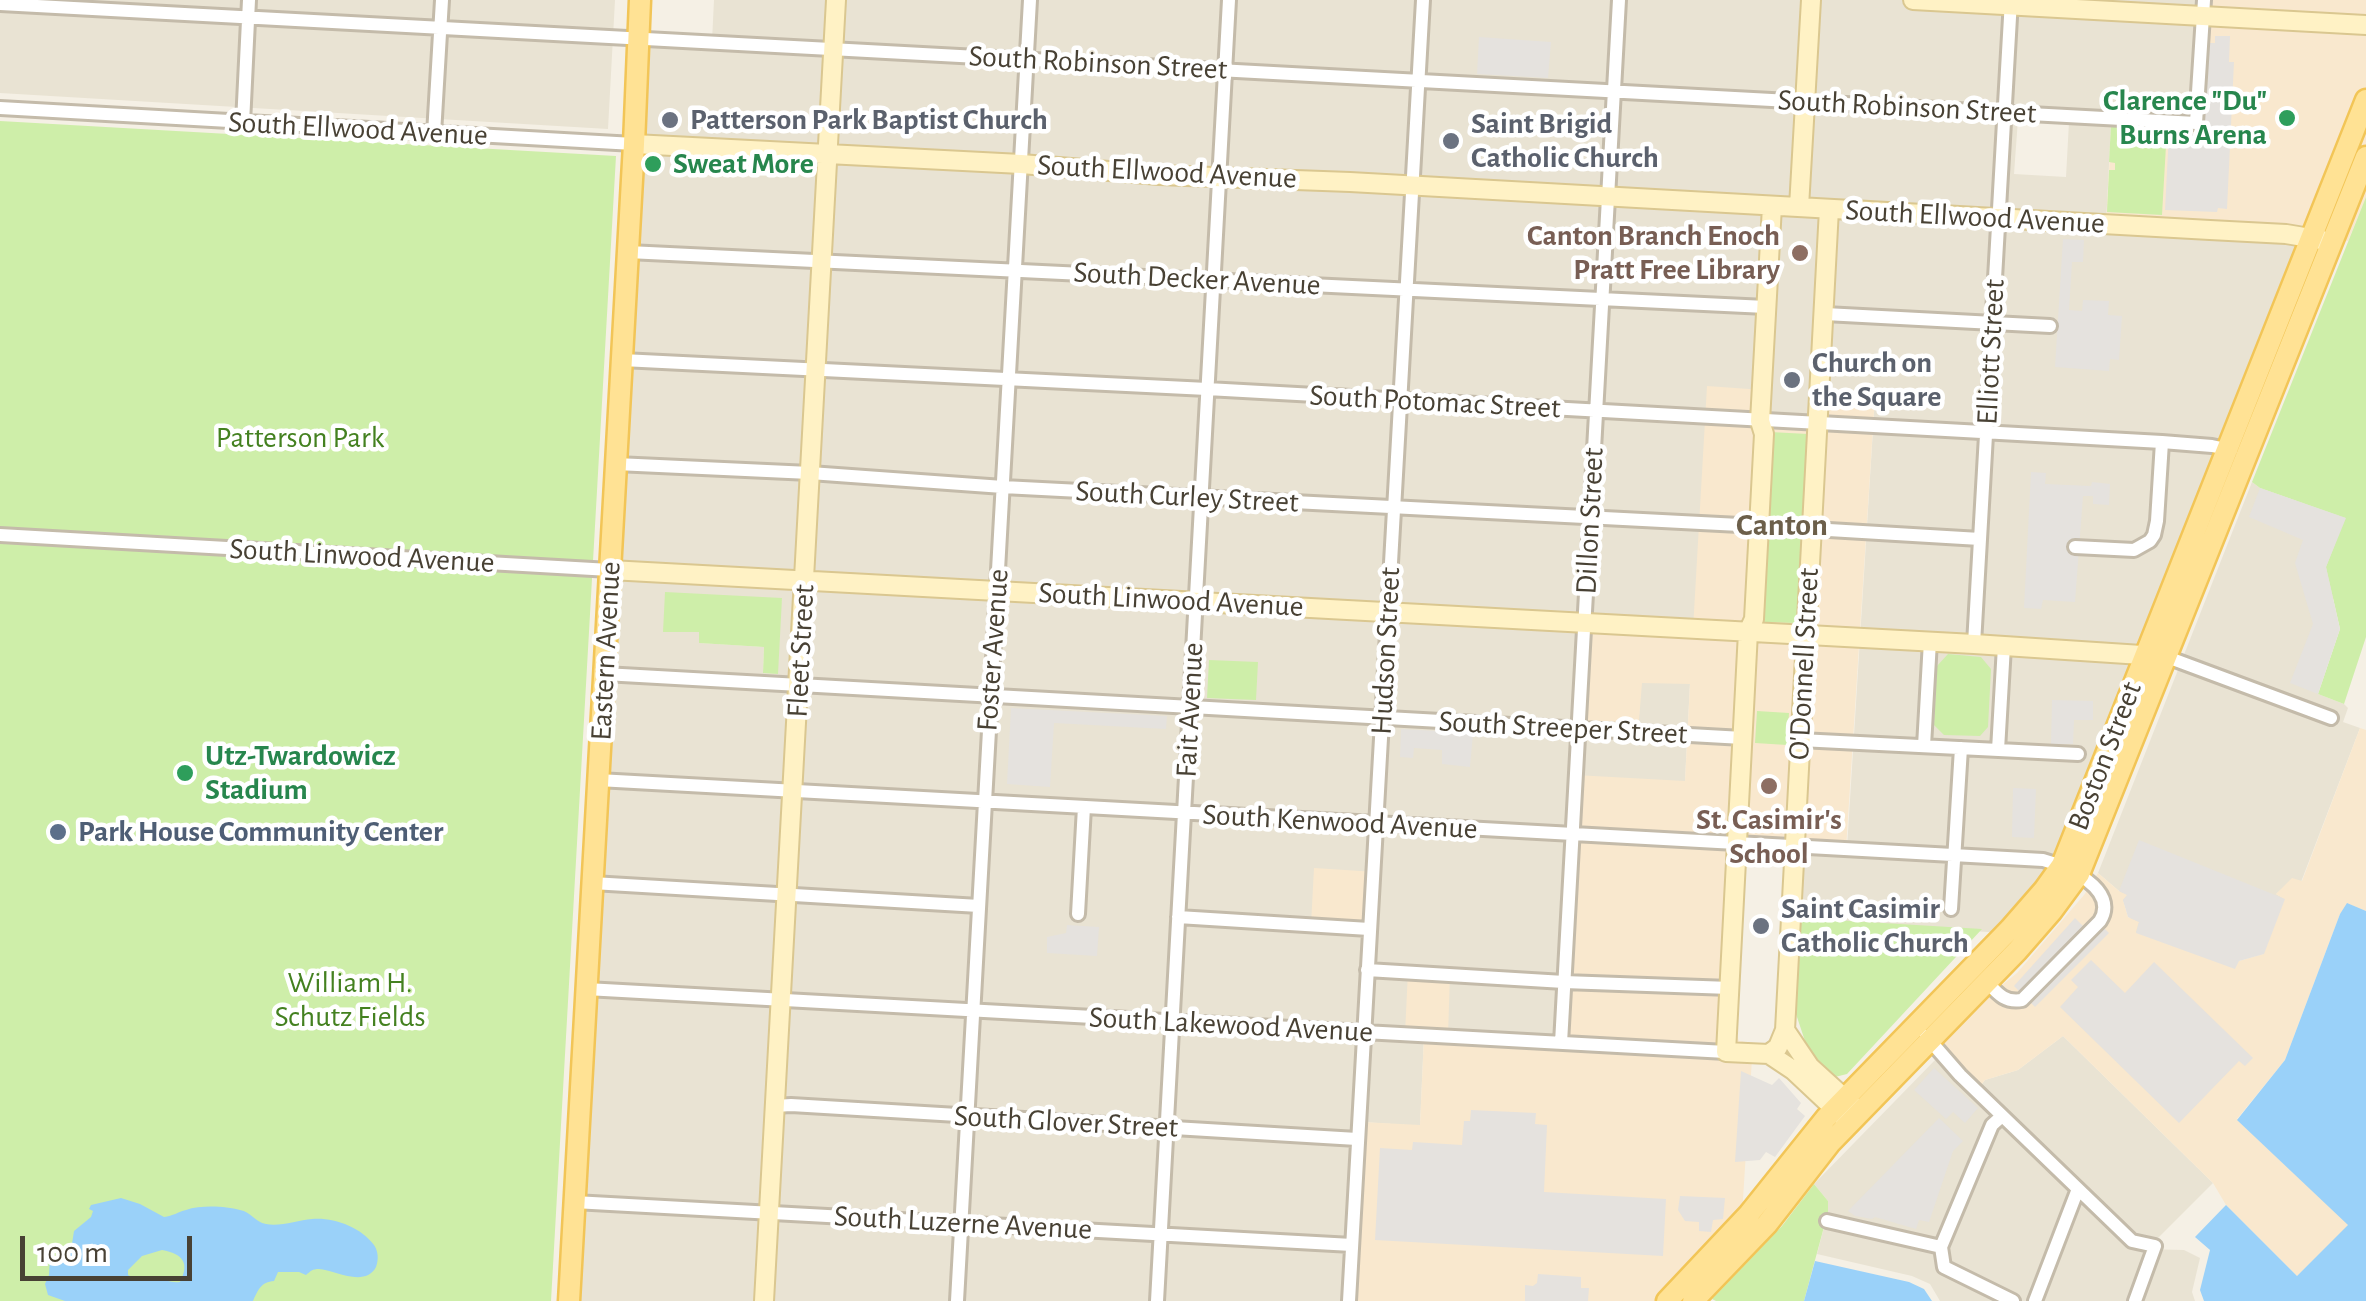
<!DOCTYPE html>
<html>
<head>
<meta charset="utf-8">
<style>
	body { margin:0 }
	#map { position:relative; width:2366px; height:1301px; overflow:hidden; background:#f5f0e5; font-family:"Alegreya Sans",sans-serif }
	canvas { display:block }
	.scale { position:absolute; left:20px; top:1236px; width:172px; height:45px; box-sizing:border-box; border:5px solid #484134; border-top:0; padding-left:12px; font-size:30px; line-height:35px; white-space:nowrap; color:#484134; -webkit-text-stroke:8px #fff; paint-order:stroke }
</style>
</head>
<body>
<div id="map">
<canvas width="2366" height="1301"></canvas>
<div class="scale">100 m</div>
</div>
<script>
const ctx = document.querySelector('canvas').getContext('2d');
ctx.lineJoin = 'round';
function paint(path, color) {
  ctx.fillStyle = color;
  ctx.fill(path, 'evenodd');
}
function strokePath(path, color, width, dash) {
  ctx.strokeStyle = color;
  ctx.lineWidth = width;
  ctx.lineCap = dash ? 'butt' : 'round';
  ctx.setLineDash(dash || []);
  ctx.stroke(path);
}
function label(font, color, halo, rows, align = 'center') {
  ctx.font = font + ' "Alegreya Sans",sans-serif';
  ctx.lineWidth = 9;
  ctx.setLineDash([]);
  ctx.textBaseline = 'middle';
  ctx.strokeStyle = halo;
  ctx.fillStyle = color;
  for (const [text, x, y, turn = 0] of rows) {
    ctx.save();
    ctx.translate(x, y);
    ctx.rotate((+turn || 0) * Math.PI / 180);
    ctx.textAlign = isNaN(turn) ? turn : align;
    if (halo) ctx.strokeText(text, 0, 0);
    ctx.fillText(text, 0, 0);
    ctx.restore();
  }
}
const residential = new Path2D(`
	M0,0H615L608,129L0,93Z
	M714,0H2200L2192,125H2111L2106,224L2322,239L2088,837L2018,934L1791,919L1797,845L1847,848L1875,397L1821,393L1820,422L1693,629L1585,623L1638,732L1641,683H1690L1685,781L1562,1043L1424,1035L1420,1126L1363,1122L1352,1301H580L638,37L712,41ZM2018,119L2069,122L2066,177L2014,174ZM782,599L763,673L764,647L700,643V632L694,631Z
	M2252,482L2260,488L2346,518L2318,694L2344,704L2348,708L2343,722L2360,728L2301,882H2290L2276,894L2285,899L2136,933L2119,891L2098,873Z
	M2063,1036L2213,1183L2158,1238L2138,1235L1981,1085L1985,1080L2018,1070Z
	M1935,1060L1985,1111L2126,1241L2143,1249L2184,1250L2200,1258L2192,1292L2195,1301H1940L1930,1284L1912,1276L1817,1254L1828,1212V1201L1814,1184Z`);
const commercial = new Path2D(`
	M2200,0H2366V197L2348,241L2106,224L2112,120L2191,125Z
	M1707,386L1763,390L1762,418L1819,423L1821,393L1875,396L1846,849L1745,842L1735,1031L1739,1041L1753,1043L1741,1230L1679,1301H1352L1362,1122L1420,1125L1424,1036L1405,1034L1408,971L1450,974L1448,1036L1562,1043L1575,775L1685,781L1690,684L1642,683L1638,732L1578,728L1584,623L1693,629Z
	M2360,728L2366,730V911L2348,904L2340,914L2285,1060L2237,1119L2349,1225L2297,1276L2226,1205L2213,1183L2063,1036L2018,1070L1985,1080L1981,1085L1940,1043L1985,999L2017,973L2084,895L2098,873L2119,891L2128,895L2123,900L2128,917L2139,922L2136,932L2239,961L2263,954L2284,899L2276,894L2292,878L2302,881Z
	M1314,868L1376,872V928L1311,925Z`);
const green = new Path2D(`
	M0,121L616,156L551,1301H0Z
	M2111,125L2167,128L2162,215L2107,212L2109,170H2115V163L2109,162Z
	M2366,197V637L2344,704L2318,694L2340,629L2326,567L2345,518L2260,488L2252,482Z
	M1770,432L1808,434L1809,437L1798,620L1794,623L1762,622Z
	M665,592L782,598L778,674L763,673L764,647L699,643V632H663Z
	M1948,654L1981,657L1991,669L1988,727L1980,736L1944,735L1934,725L1937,666Z
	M1209,660L1258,662L1256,700L1207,698Z
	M1757,711L1789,713L1787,745L1755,743Z
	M1801,918L1982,929L1847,1074L1835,1077L1808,1050L1796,1014Z
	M1814,1184L1828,1201V1212L1804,1301H1716L1712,1299L1782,1226Z`);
const parking = new Path2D(`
	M2215,36H2230L2229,62H2234L2227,209L2218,208L2217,212L2165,210L2169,132L2203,133L2208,43H2215Z
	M1479,37L1551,42L1548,78L1477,74Z
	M2063,239L2084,240L2083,262H2072L2069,310L2082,311L2083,300L2109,301L2108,315L2122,316L2119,360L2110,359L2109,371L2055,367Z
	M2031,472L2046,473L2045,484L2091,486L2092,482L2110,484L2109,505L2093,504V496H2083L2075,602L2043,600L2041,609L2024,608Z
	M2260,488L2346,518L2326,567L2340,629L2318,694L2290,683L2313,624L2295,563L2303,540L2249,517Z
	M2052,700L2093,701V720H2074L2073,744H2051Z
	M1011,708L1167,716L1166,729L1054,723L1050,787L1007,784Z
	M1401,729L1473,733L1470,767L1442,764V750L1414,748L1413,758L1400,757Z
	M2013,788L2036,789L2034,838L2012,837Z
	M2139,840L2285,899L2264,954L2239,961L2235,969L2136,933L2139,922L2128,917L2123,900L2127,895L2119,891Z
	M2093,917L2109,933L2035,1007L2014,986L2075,918L2083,926Z
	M1067,925L1099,927L1097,956L1047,953V937L1066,933Z
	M2091,960L2125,993L2154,962L2253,1058L2245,1066L2239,1061L2179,1123L2060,1007L2078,987L2071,980Z
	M1934,1068L1978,1108L1965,1123L1953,1112L1946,1119L1914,1090Z
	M1741,1071L1772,1085L1779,1078L1801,1103L1797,1109L1805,1116L1775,1157L1766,1152L1760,1160L1735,1162Z
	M1471,1110L1536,1113L1535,1124L1547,1125L1544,1192L1666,1199L1663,1256L1375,1240L1380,1148L1412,1150L1413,1142L1462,1145L1464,1121H1470Z
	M1939,1118L1963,1141L1953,1151L1929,1222L1919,1220L1916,1229L1875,1217L1872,1219L1855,1216L1848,1211Z
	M1680,1196L1725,1198L1723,1219L1713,1220L1711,1232L1699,1231V1222L1685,1221L1678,1210Z
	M1538,1274L1581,1277V1288H1589L1588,1301H1525V1285L1533,1286L1537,1283Z`);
const water = new Path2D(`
	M2347,903L2366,911V1301H2204L2200,1290L2210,1250L2195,1237L2226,1205L2297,1276L2348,1225L2237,1120L2285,1060L2340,914Z
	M121,1198L140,1204L164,1217C173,1216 178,1212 186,1210C201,1205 225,1206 240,1210C251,1212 255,1222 266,1224C280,1227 298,1220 312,1219C333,1217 361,1227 374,1245C378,1251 379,1259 376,1267C365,1288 334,1270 319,1269C312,1269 311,1271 306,1275L299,1272H278L274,1281C261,1282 258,1290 253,1301H65L48,1295L45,1284L49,1275L50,1257L66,1255L71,1250L74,1231L91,1217L93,1211L89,1209L91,1205ZM162,1250C183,1254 190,1263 180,1282C170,1283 167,1280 158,1278C146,1275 139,1282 128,1275V1270L142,1256Z
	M1815,1261L1909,1282L1924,1289L1932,1301H1804Z`);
const street = new Path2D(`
	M0,4L2196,123L2204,0
	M0,108L634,144
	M243,123L249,0
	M434,134L442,0
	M628,252L1766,307
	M1825,314L2050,326
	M622,360L1207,389L2162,442L2212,446L2231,450
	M616,464L810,473L1003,487L1759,526
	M1812,529L1980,539
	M0,535L610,570
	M2075,547L2134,550L2150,541L2154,535L2157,521L2162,442
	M1974,644L2011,0
	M2167,657L2331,718
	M604,674L1743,738
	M1800,740L2078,754
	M1924,746L1930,641
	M1998,750L2004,646
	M598,780L2043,860C2066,866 2120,889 2100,921L2022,1000C2005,1003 1998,994 1987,982
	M592,883L979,906
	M1951,909L1961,748
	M1078,914L1084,807
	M1178,917L1369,929
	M1367,970L1564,982L1730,988
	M586,989L1726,1052
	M1926,1036L1960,1075L2132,1241L2155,1246L2135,1301
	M1561,1043L1619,0
	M775,1106L791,1105L1357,1139
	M2002,1116L1992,1125L1941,1247L1944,1267L2013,1301
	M574,1202L1352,1245
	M1827,1221L1941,1247
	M957,1301L1030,0
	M1157,1301L1229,0
	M1349,1301L1423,0
	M2035,1301L2078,1189`);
const secondary = new Path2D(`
	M1913,0L2366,25
	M634,144L1021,164L1159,175L1350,182L2210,230L2286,234L2322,240
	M1772,206L1760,421L1764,434L1754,619L1748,632L1726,1052L1769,1054L1793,1070L1842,1116
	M1799,207L1811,0
	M610,570L1974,644L2157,656
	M1785,1030L1810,1067L1854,1107
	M1769,1054L1778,1047L1785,1030L1829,209
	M764,1301L836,0`);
const primary = new Path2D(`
	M569,1301L634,144L640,0
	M1667,1301L1749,1214L1826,1118L2010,929L2044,890L2062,865L2366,100
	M1693,1301L1767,1224L1830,1143L2017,951L2051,912L2079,874L2366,157`);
const markers = [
	[2287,118,10,"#2e9e5b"],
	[670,120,10,"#6b7280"],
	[1451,141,10,"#6b7280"],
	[653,164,10,"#2e9e5b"],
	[1800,253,10,"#8d6e63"],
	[1792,380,10,"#6b7280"],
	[185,773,10,"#2e9e5b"],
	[1769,786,10,"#8d6e63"],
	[58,832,10,"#5c6f8a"],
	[1761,926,10,"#6b7280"]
];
const streetNames = [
	["South Robinson Street",1098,63,3],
	["South Robinson Street",1907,107,3],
	["South Ellwood Avenue",358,129,3],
	["South Ellwood Avenue",1167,172,3],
	["South Ellwood Avenue",1975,217,3],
	["South Decker Avenue",1197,279,3],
	["Elliott Street",1991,352,-87],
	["South Potomac Street",1435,402,3],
	["South Curley Street",1187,497,3],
	["Dillon Street",1590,521,-87],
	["South Linwood Avenue",362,556,3],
	["South Linwood Avenue",1171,600,3],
	["Foster Avenue",993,650,-86],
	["Eastern Avenue",606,651,-87],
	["Fleet Street",801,651,-87],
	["Hudson Street",1386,651,-87],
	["O'Donnell Street",1804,664,-87],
	["Fait Avenue",1190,710,-87],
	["South Streeper Street",1563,728,3],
	["Boston Street",2105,756,-69],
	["South Kenwood Avenue",1340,822,3],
	["South Lakewood Avenue",1231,1025,3],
	["South Glover Street",1066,1122,3],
	["South Luzerne Avenue",963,1223,3]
];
const leisureNames = [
	["Clarence \"Du\"",2267,101,"right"],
	["Burns Arena",2267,135,"right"],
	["Sweat More",673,164],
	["Utz-Twardowicz",205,756],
	["Stadium",205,790]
];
const worshipNames = [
	["Patterson Park Baptist Church",690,120],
	["Saint Brigid",1471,124],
	["Catholic Church",1471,158],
	["Church on",1812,363],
	["the Square",1812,397],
	["Saint Casimir",1781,909],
	["Catholic Church",1781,943]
];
const educationNames = [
	["Canton Branch Enoch",1780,236],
	["Pratt Free Library",1780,270],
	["St. Casimir's",1769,820,"center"],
	["School",1769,854,"center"]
];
const parkNames = [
	["Patterson Park",300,438],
	["William H.",350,983],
	["Schutz Fields",350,1017]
];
const serviceNames = [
	["Park House Community Center",78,832]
];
const neighbourhoodNames = [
	["Canton",1782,525]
];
paint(residential, '#e9e3d3');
paint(commercial, '#f9e8ce');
paint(green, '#ceeea9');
paint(parking, '#e5e2de');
paint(water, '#9ad1f9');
strokePath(street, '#c4bbaa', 18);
strokePath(secondary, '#dac790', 22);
strokePath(primary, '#f2c557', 25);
strokePath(street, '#fff', 12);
strokePath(secondary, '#fff2c5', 18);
strokePath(primary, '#ffe294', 20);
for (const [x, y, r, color] of markers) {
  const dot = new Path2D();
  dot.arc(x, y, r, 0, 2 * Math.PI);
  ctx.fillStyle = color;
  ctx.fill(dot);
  strokePath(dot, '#fff', 4);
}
label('30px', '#484134', '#fff', streetNames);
label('bold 30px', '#27864d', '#fff', leisureNames, 'left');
label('bold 30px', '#5b616d', '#fff', worshipNames, 'left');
label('bold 30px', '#785e54', '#fff', educationNames, 'right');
label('30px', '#448120', '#fff', parkNames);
label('bold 30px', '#4e5e75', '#fff', serviceNames, 'left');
label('bold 32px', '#6c5f4a', '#fff', neighbourhoodNames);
</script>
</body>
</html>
